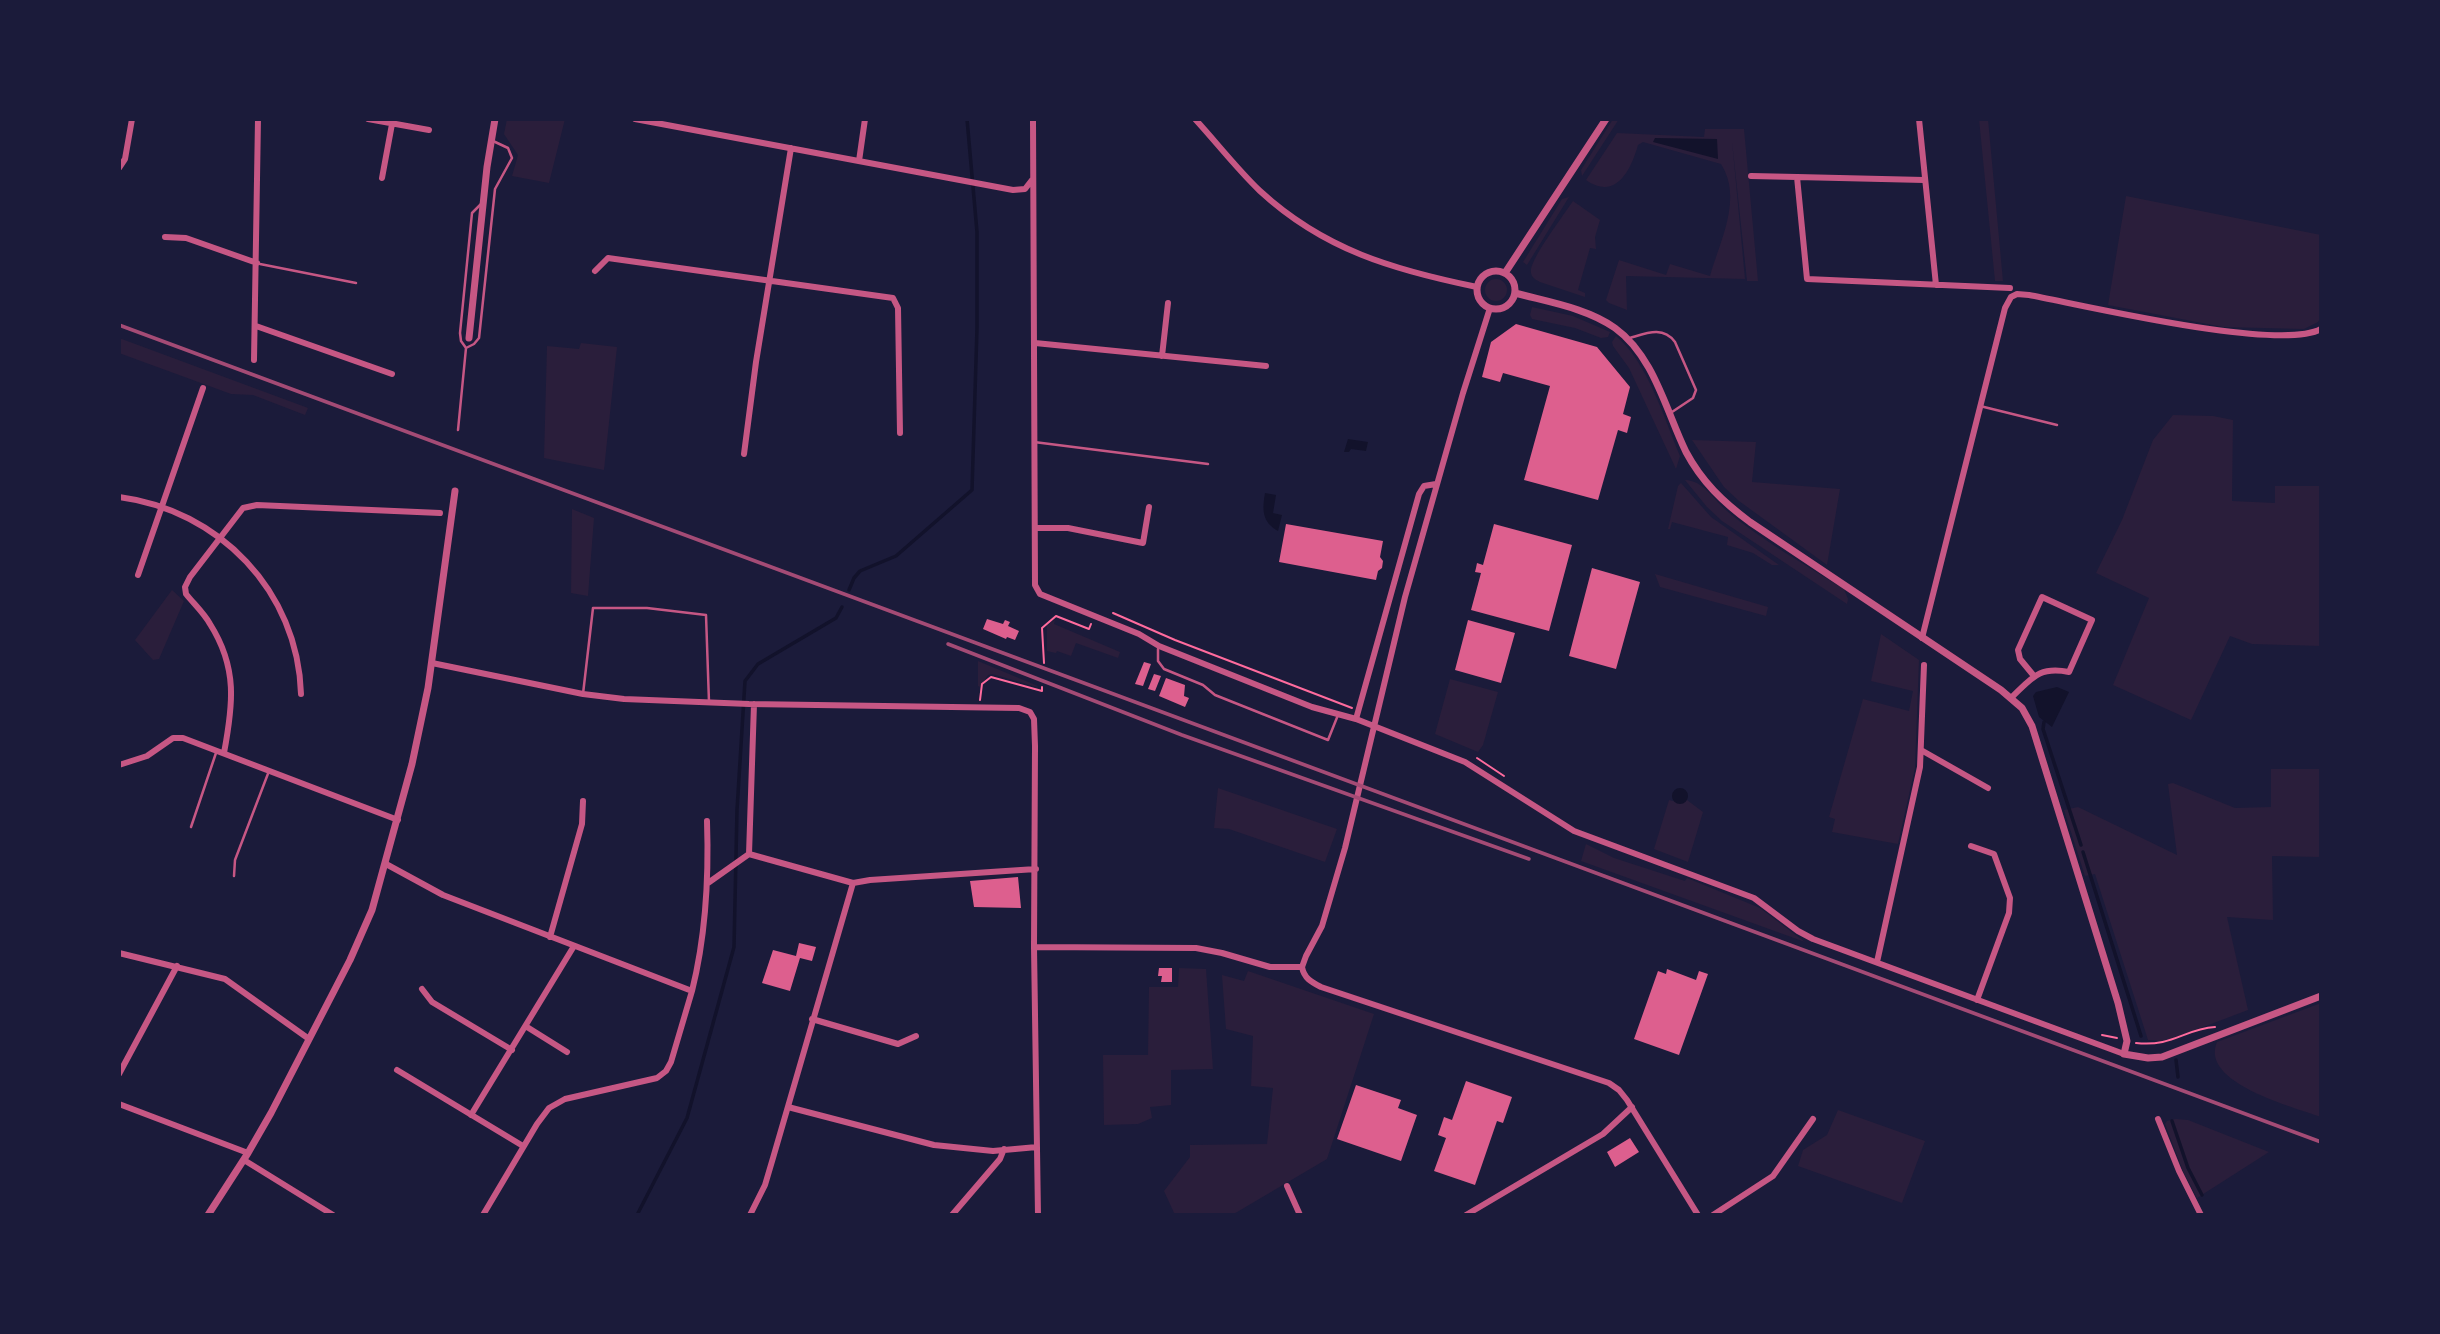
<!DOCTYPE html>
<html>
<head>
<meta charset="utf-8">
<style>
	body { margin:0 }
	#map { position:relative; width:2440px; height:1334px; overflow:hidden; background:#1b1b3a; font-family:"DM Sans",sans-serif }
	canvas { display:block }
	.frame { position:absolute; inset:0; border:121px solid #1b1b3a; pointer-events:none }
</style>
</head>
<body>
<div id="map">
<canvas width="2440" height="1334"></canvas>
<div class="frame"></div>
</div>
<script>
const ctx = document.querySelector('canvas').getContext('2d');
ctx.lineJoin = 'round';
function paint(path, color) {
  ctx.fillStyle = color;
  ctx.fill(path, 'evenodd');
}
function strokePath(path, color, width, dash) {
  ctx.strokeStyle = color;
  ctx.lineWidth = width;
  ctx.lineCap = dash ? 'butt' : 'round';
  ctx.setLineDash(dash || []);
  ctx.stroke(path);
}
const green = new Path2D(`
	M507,119H565L549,183L512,176L518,155L504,134Z
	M1613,119H1619L1582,176L1581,170Z
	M1979,119H1988L2003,281H1995Z
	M1705,129H1744L1758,281H1747L1732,141L1745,279L1626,276L1627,310L1609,303L1606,300L1619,260L1666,275L1670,264L1710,276C1720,241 1743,198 1721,164L1643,142L1638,145C1631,170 1616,201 1586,180L1617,133L1704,137Z
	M2126,196L2321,235V317L2318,322L2304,329L2223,327L2108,305Z
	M1569,197L1527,265L1523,262L1562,199Z
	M1573,201L1600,220L1595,237L1596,249L1590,248L1578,290L1585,293V297L1540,282C1534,279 1530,276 1531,269C1534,254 1563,216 1573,201Z
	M1485 290a11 11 0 1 1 22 0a11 11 0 1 1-22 0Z
	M1532,307L1573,316L1610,332L1608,337L1601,338L1575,328L1532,319L1530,315Z
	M1616,336C1648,363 1664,418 1680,456L1676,469L1629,368L1613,346L1612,342Z
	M119,338L308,408L305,415L253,395L231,394L119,353Z
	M581,343L617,347L604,470L544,458L547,346L579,349Z
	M2173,415L2213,416L2233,420L2232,501L2275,503V486H2321V646L2252,644L2230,636L2191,720L2113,685L2149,598L2096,573L2122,520L2153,440Z
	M1692,440L1756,442L1752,482L1840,489L1827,565L1739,501L1724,487Z
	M1685,480C1703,480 1714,500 1727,511C1760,539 1807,566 1844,589L1848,599L1847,604L1722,521L1707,507Z
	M1681,483L1711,517L1779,565H1772L1753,553L1727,545L1728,537L1672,522L1670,529H1668L1678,486Z
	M572,509L594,518L588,596L571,593Z
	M1655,574L1768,607L1766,616L1660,587Z
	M172,590L184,601L159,659L153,660L135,640Z
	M1055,620L1054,624L1120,652L1118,658L1076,643L1071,656L1057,651L1056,653L1047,651V625Z
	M1881,634L1919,660L1915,768L1898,844L1832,832L1835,819L1829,817L1863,699L1909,711L1913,691L1871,681Z
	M978,661L1038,686L1037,687L992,674L988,675L980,687L978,686Z
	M1450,679L1498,692L1483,745L1478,752L1435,734Z
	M2271,769H2321V857L2272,856L2273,920L2227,917L2248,1010L2174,1038L2161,1041L2148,1040L2095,874L2085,876L2064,810L2078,807L2177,855L2168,784L2173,783L2235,808L2271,807Z
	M1218,788L1337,829L1325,862L1229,829L1214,828Z
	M1669,800L1681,803L1687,800L1703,812L1688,862L1654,849Z
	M1586,844L1614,858L1685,881L1687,878L1760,908L1805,942L1581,861Z
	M1179,968L1206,969L1213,1069L1171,1070V1105L1150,1107L1152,1118L1138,1124L1104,1125L1103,1055H1148L1149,987H1178Z
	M1248,971L1374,1014L1327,1159L1232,1215H1175L1164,1191L1190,1157V1145L1267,1144L1273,1088L1251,1086L1253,1036L1226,1029L1222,975L1244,981Z
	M2321,1003V1117C2294,1107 2199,1083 2217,1042Z
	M1838,1110L1925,1141L1902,1203L1798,1166L1803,1150L1827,1135Z
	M2176,1119L2188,1120L2269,1152L2197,1198L2183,1171L2165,1124L2167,1121Z`);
const water = new Path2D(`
	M1655,138L1717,139L1718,159L1653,142Z
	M1348,439L1368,442L1366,451L1351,449L1349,452H1344Z
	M1265,493L1276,495L1273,513L1282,515L1278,531C1262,522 1262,510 1265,493Z
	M2057,687L2069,692L2052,727L2039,717L2033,696L2036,692Z
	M1672 796a8 8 0 1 1 16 0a8 8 0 1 1-16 0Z`);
const stream = new Path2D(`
	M849,590L854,578L860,571L896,556L972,490L977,328V232L967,119
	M2044,722L2043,729L2081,845
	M2083,852L2141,1036
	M2176,1060L2178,1077
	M2172,1121L2188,1168L2202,1195
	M637,1215L687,1118L734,947L737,810L745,681L758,664L836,618L842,607`);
const building = new Path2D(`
	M1516,324L1597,347L1630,387L1623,414L1631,417L1627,433L1618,430L1598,500L1524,480L1550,386L1503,373L1500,382L1482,377L1491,342Z
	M1286,524L1383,541L1380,557L1383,561L1382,568L1378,571L1376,580L1279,562Z
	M1494,524L1572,545L1549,631L1471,610L1481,573L1475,572L1476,568L1477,563L1483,565Z
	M1592,568L1640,582L1616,669L1569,656Z
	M987,619L1003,624L1005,620L1010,622L1008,626L1019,631L1015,640L1007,637L1006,639L983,629Z
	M1468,620L1515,633L1501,683L1455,670Z
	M1144,662L1151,664L1143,686L1135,684Z
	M1154,674L1161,676L1155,691L1148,689Z
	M1166,678L1185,685L1184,696L1189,698L1185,707L1159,696Z
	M1018,877L1021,908L974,907L970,881Z
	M799,943L816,947L812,961L800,958L790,991L762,983L773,950L796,956Z
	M1159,968H1172V982H1161L1162,976H1158Z
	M1667,969L1696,980L1699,971L1708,974L1679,1055L1634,1039L1658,971L1666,974Z
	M1466,1081L1512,1097L1503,1123L1497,1121L1475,1185L1434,1171L1446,1138L1438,1135L1444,1117L1452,1120Z
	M1356,1085L1401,1100L1398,1108L1417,1115L1401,1161L1337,1139Z
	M1630,1138L1639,1152L1615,1167L1607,1152Z`);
const path = new Path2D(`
	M1113,613L1175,640L1352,708
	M1044,663L1042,628L1056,616L1089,629L1091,624
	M980,700L982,684L991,677L1042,691V687
	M1477,758L1504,776
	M2102,1035L2117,1038
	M2136,1043C2173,1047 2184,1029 2215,1027`);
const service = new Path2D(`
	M481,204L472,213L460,333L461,341L466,348L474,344L479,338L495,189L512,158L508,148L493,141
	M260,264L356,283
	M1630,338C1647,333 1663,326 1675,342L1696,390L1693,398L1672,412
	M1980,406L2057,425
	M458,430L466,348
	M1034,442L1208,464
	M1158,649V661L1164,669L1203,685L1215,695L1328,740L1338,715
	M583,694L593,608H647L706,615L709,702
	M191,827L217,750
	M234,876L235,860L269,771`);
const minor = new Path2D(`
	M368,119L429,130
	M635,119L1013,190L1025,189L1032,180
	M1033,119L1035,585L1040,594L1139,634L1159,646L1312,707L1356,719L1465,762L1574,831L1754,898L1798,931L1813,939L2124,1054
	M1195,119C1217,143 1237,169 1260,191C1324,250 1394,270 1477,287
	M1919,119L1936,285
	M859,161L865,119
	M119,168L125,159L132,119
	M1751,176L1797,177
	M382,178L392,124
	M1924,180L1797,177L1807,279L2010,288
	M165,237L186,238L257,263
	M595,271L608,258L893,298L898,308L900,433
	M256,326L392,374
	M1035,343L1266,366
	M1162,356L1168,303
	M254,360L258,119
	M744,454L756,362L791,148
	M119,497C219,510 298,591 301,694
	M1035,528H1068L1143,543L1149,507
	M138,575L203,388
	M1922,638L2005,308L2011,297L2017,294L2029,295C2083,305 2279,352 2321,329
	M432,663L583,694L624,699L749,704L1019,708L1030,712L1034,719L1035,746L1034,947L1038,1215
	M2012,697C2032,678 2039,666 2069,672L2092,620L2042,597L2018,650L2020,659L2034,676
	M1356,719L1419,494L1424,486L1436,484
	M1921,750L1988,788
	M224,753C233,705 238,668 210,624C204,613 194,604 186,594L185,587L190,577L243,508L257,505L440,513
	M119,765L147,756L173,738H183L398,820
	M1971,846L1994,854L2010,898L2009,913L1977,1000
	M749,854L754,704
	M749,854L853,883
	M386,864L443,895L692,991L671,1062L666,1071L657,1078L565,1099L549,1108L537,1124L483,1215
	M708,883L749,854
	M853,883L870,880L1036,869
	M550,937L582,824L583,801
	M1034,947L1196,948L1222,953L1270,967H1302
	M119,953L225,979L309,1039
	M1877,962L1920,767L1924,665
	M1302,967L1306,956L1322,926L1345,848L1405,597L1463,393L1490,308
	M1302,967C1304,978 1311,982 1321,987L1609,1083L1619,1090L1627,1100L1698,1215
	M422,989L432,1002L512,1050
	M692,991C706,935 709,879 707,821
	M812,1019L898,1044L916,1036
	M527,1027L567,1052
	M397,1070L523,1146
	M119,1074L177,966
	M119,1104L248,1153
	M788,1107L934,1145L993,1151L1037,1147
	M471,1115L574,946
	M2158,1119L2179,1171L2201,1215
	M244,1160L333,1215
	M1287,1186L1300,1215
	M750,1215L765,1185L773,1158L853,883
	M952,1215L1000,1159L1004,1149
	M1466,1215L1603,1134L1632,1107
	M1713,1215L1773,1176L1813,1119`);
const tertiary = new Path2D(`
	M1477 290a19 19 0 1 1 38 0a19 19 0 1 1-38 0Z
	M1505,273L1606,119
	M1515,293C1548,302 1587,308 1615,328C1654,356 1666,411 1686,452C1702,482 1723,502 1750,522L2001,690L2022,708L2032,726L2118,1003L2127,1041L2124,1054L2148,1058L2162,1057L2321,996
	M469,338L487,167L495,119
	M208,1215L248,1153L271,1113L350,960L372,910L412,764L428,688L455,491`);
const rail = new Path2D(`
	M119,325L2321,1142
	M948,644L1182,735L1529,859`);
paint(green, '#2a1e3b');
paint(water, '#12122b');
strokePath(stream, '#12122b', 3.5);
paint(building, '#dd5f8e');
strokePath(path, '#ff6b9d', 2);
strokePath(service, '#c65784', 2.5);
strokePath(minor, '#c65784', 6);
strokePath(tertiary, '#c65784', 7);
strokePath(rail, '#a44b75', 3.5);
</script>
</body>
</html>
